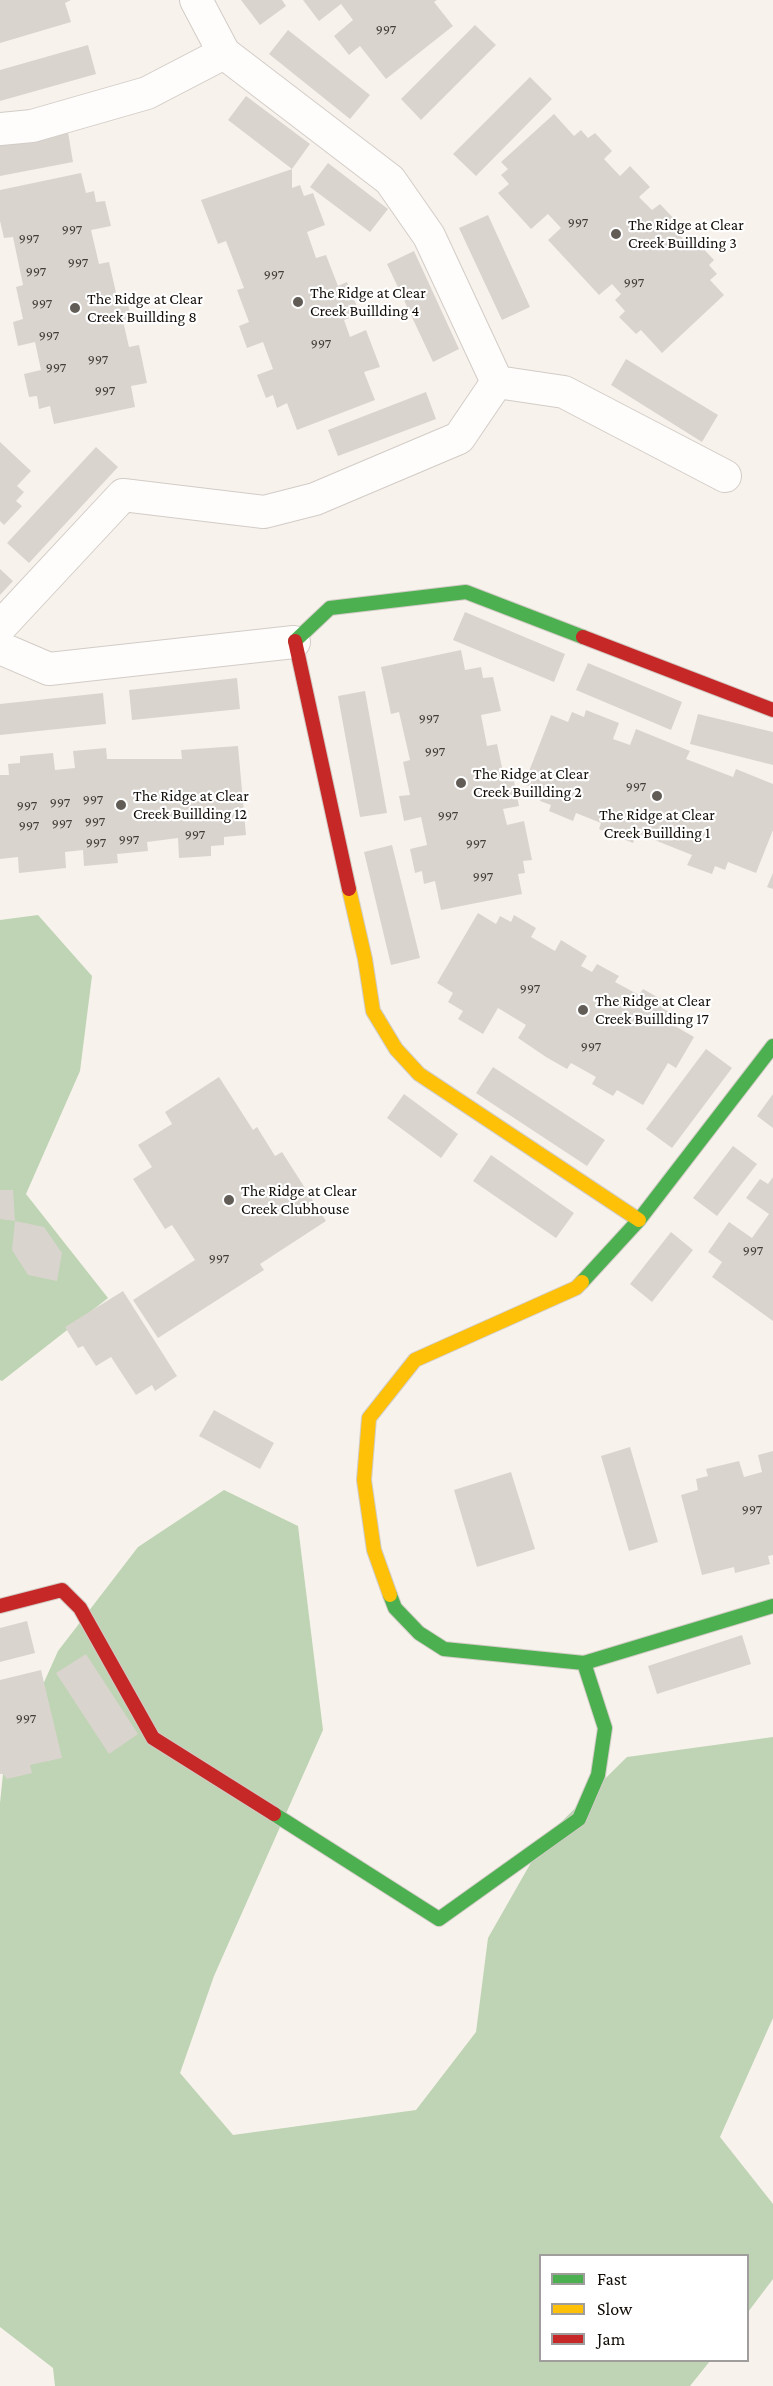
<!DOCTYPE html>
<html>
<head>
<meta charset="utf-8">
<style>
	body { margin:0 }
	#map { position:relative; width:773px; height:2386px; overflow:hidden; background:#f8f2ec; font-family:"Crimson Pro",serif }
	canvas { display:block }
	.legend { position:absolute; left:539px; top:2254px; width:210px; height:108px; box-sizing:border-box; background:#fff; border:2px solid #a09e9c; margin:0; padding:8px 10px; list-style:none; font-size:18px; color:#120c07 }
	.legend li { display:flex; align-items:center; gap:12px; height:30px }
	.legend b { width:30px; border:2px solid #a09e9c }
</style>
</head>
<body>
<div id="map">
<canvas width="773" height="2386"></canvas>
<ul class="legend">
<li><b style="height:8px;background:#4caf50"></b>Fast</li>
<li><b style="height:8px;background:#ffc107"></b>Slow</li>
<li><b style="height:8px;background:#c62828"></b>Jam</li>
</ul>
</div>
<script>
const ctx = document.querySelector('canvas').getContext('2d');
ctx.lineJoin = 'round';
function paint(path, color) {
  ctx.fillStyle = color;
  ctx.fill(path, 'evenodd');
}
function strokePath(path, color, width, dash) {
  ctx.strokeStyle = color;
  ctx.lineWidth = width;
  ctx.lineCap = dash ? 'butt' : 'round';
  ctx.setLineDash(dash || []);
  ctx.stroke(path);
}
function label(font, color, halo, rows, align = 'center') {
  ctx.font = font + ' "Crimson Pro",serif';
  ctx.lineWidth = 4.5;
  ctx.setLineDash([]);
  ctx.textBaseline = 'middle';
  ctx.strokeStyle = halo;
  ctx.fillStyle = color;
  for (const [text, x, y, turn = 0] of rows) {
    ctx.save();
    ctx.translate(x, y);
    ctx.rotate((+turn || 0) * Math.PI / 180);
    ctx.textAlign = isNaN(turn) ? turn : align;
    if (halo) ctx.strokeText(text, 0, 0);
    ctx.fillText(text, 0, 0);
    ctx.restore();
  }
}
const forest = new Path2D(`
	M38,915L92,976L80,1071L26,1194L108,1298L2,1381L0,1380V920Z
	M224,1490L298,1526L323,1730L214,1976L180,2073L233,2135L416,2110L476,2032L488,1938L545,1838L627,1757L773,1737V2018L720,2137L773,2204V2279L748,2312V2256H540V2360L710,2361L690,2386H55L53,2368L0,2327V1803L3,1774L58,1651L138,1547Z`);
const building = new Path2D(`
	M0,0H71L65,3L71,22L0,43Z
	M241,0H282L286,6L260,25Z
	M303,0H437L434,2L453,26L386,79L360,46L349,55L334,36L353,20L341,4L319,21Z
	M475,25L496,45L421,120L401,99Z
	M288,30L370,95L350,119L269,54Z
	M88,45L96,74L0,101V70Z
	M530,77L552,99L476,176L453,154Z
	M246,96L310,144L292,169V188L300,185L304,196L313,193L325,225L307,232L316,258L326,255L338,286L347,282L360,314L344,320L350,337L366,330L380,367L364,372L375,400L297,430L287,403L277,408L273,395L266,398L257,375L273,369L263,342L247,348L239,326L249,322L237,290L244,288L226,241L218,244L201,200L292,169L228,120Z
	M554,114L574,136L581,130L588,138L595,133L612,151L604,159L620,176L630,166L650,187L639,197L652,210L660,204L677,222L672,227L690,246L696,241L714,260L709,265L717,274L710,280L724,295L662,353L641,330L636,334L619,317L625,311L615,300L621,294L612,284L599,295L548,240L561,228L548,214L531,229L498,193L509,184L501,175L508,169L501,162Z
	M68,132L73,162L0,176V145Z
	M328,163L388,209L370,232L310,187Z
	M81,173L86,193L94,191L96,202L105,201L111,226L91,230L99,264L109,262L117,297L126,294L131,319L123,321L129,347L139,345L147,383L131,386L135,407L54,424L50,406L39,409L37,396L29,397L24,374L41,370L35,342L18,346L13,322L23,319L16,287L23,285L13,237L4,238L0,221V190Z
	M488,215L530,307L502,320L459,228Z
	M414,251L459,349L433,362L387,264Z
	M626,359L718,415L702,442L611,385Z
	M426,392L436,419L338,456L328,430Z
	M0,442L31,471L17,486L24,492L16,501L22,506L4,525L0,521Z
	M96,447L118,467L29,563L7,543Z
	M0,569L13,581L0,595Z
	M465,612L565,654L554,682L453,640Z
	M461,650L465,670L481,667L483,678L493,677L501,711L481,715L487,746L497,744L503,772L512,771L519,806L503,809L507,825L524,821L532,860L523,861L525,873L518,874L522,894L441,910L435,881L424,884L422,871L415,873L410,849L427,845L421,817L404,821L399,796L410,795L403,762L410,760L399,712L391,714L381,667Z
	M588,663L682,702L671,730L576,690Z
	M237,678L240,709L132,720L129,690Z
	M365,691L387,813L360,817L338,696Z
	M103,693L106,724L0,735V704Z
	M586,710L619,723L613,739L630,745L636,729L690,751L686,759L733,777L736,769L773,784V830L756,873L728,862L725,870L715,866L712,874L687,865L692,855L637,833L633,843L599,829L601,823L576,813L573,821L549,811L551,805L540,801L543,792L524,784L551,715L568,722L572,712L584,717Z
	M698,714L773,732V765L690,744Z
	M238,746L246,835L224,837V845L211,846V856L179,858L178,838L147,842L148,851L117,854L118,863L84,866L83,850L65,852L66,868L19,873L18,857L0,859V775H9L8,764L20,763V756L53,753L55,770L75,768L73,751L106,748L107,759H182L181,750Z
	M392,845L420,958L391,965L364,852Z
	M773,873V889L767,887Z
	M478,913L496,924L500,916L511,922L514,915L536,928L531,937L555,951L561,940L587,956L581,966L592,972L597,964L619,976L615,982L639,995L643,989L666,1002L662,1008L673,1014L668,1022L694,1037L676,1068L668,1063L643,1105L617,1090L613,1096L592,1084L596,1077L571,1063L567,1069L546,1057L518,1038L526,1025L498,1008L483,1034L458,1019L463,1011L448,1002L453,993L437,983Z
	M706,1049L732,1068L672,1148L646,1129Z
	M493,1067L605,1140L587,1166L476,1093Z
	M219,1077L253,1130L257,1127L275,1156L282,1152L326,1221L260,1264L264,1270L158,1338L133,1300L195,1260L172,1225L165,1229L133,1179L152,1167L138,1145L172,1124L165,1112Z
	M404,1094L458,1134L441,1158L387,1118Z
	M773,1094V1128L757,1116Z
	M733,1146L757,1164L717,1216L693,1198Z
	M491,1155L574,1213L556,1238L473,1181Z
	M773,1177V1321L712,1277L722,1262L708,1252L729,1222L752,1238L769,1214L746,1198L760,1179L768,1184Z
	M0,1190H13L15,1221L0,1219Z
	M15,1221L44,1227L62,1253L57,1281L28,1275L12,1250Z
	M671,1232L693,1250L652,1302L630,1284Z
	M123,1291L177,1376L155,1391L152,1385L136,1395L111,1357L96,1366L83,1346L78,1348L65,1327Z
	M214,1410L274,1443L260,1469L199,1436Z
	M630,1447L658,1542L629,1551L601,1456Z
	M773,1451V1555L768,1556L770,1564L735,1573L734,1567L702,1575L681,1495L698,1490L696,1479L708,1476L706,1469L739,1461L744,1477L762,1472L758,1455Z
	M511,1472L535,1549L477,1567L454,1490Z
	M27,1621L35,1653L0,1662V1628Z
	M742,1635L751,1664L657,1694L648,1666Z
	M86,1654L138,1734L109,1754L56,1673Z
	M41,1670L62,1758L30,1765L32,1773L7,1779L3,1774H0V1680Z`);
const street = new Path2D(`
	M196,0L224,53L390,180L429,236L497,382
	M0,129L32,126L147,93L224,53
	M0,627L123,495L264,512L315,499L459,438L497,382L564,392L725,476
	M0,648L49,669L294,642`);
const fast = new Path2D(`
	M295,641L330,608L466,592L583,637
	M582,1282L639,1220L773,1046
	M390,1595L395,1608L419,1633L444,1649L584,1663L773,1606
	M274,1814L439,1919L579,1819L598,1775L605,1728L584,1663`);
const slow = new Path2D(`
	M349,889L365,959L373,1011L396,1049L419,1074L639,1220
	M390,1595L374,1550L364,1480L369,1418L415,1360L576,1288L582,1282`);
const jam = new Path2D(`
	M583,637L773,710
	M295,641L349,889
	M0,1606L62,1590L80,1608L153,1738L274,1814`);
const markers = [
	[616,234,6,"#625c57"],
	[298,302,6,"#625c57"],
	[75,308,6,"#625c57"],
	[461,783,6,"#625c57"],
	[657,796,6,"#625c57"],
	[121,805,6,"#625c57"],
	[583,1010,6,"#625c57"],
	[229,1200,6,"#625c57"]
];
const numberNames = [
	["997",386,30],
	["997",578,223],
	["997",72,230],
	["997",29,239],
	["997",78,263],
	["997",36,272],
	["997",274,275],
	["997",634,283],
	["997",42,304],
	["997",49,336],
	["997",321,344],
	["997",98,360],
	["997",56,368],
	["997",105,391],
	["997",429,719],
	["997",435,752],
	["997",636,787],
	["997",93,800],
	["997",60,803],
	["997",27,806],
	["997",448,816],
	["997",95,822],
	["997",62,824],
	["997",29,826],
	["997",195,835],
	["997",129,840],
	["997",96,843],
	["997",476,844],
	["997",483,877],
	["997",530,989],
	["997",591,1047],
	["997",753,1251],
	["997",219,1259],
	["997",752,1510],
	["997",26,1719]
];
const poiNames = [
	["The Ridge at Clear",628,225],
	["Creek Buillding 3",628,243],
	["The Ridge at Clear",310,293],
	["Creek Buillding 4",310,311],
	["The Ridge at Clear",87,299],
	["Creek Buillding 8",87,317],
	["The Ridge at Clear",473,774],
	["Creek Buillding 2",473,792],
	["The Ridge at Clear",133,796],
	["Creek Buillding 12",133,814],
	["The Ridge at Clear",657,815,"center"],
	["Creek Buillding 1",657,833,"center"],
	["The Ridge at Clear",595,1001],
	["Creek Buillding 17",595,1019],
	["The Ridge at Clear",241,1191],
	["Creek Clubhouse",241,1209]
];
paint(forest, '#bed4b4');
paint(building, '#dad4ce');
strokePath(street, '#d2ccc6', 34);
strokePath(fast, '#d2ccc6', 16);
strokePath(slow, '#d2ccc6', 16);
strokePath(jam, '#d2ccc6', 16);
strokePath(street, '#fefdfc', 32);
strokePath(fast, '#4caf50', 14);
strokePath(slow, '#ffc107', 14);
strokePath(jam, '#c62828', 14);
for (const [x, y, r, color] of markers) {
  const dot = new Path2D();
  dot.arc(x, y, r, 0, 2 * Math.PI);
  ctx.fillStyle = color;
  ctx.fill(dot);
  strokePath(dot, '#fff', 2);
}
label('14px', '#443e39', null, numberNames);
label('16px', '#120c07', '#fff', poiNames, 'left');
</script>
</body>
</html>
